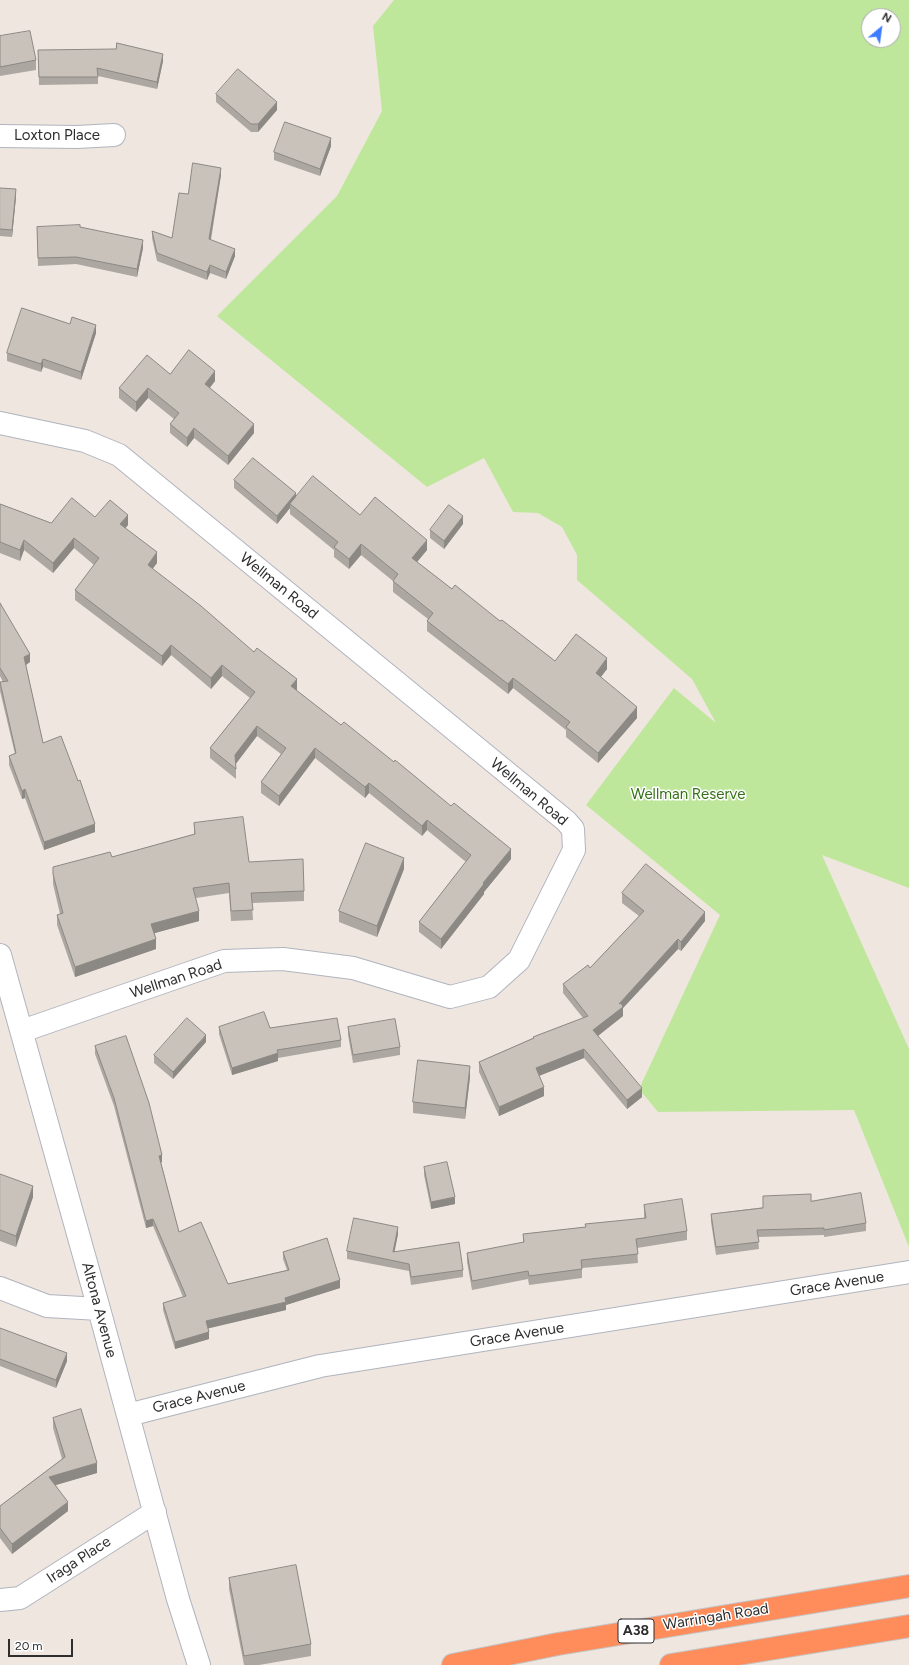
<!DOCTYPE html>
<html>
<head>
<meta charset="utf-8">
<style>
	body { margin:0 }
	#map { position:relative; width:909px; height:1665px; overflow:hidden; background:#efe6e0; font-family:Figtree,sans-serif }
	canvas { display:block }
	.north { position:absolute; left:861px; top:8px; width:40px; height:40px; box-sizing:border-box; background:#fff; border:1px solid #ababab; border-radius:50%; rotate:29deg; font-size:11px; font-weight:700; line-height:16px; text-align:center; color:#2e2e2e }
	.north::after { content:''; display:block; margin:auto; width:14px; height:18px; background:#3d7bff; clip-path:polygon(50% 0,100% 100%,50% 72%,0 100%) }
	.scale { position:absolute; left:8px; top:1639px; width:65px; height:18px; box-sizing:border-box; border:2px solid #2e2e2e; border-top:0; padding-left:5px; font-size:12px; line-height:14px; white-space:nowrap; color:#2e2e2e; -webkit-text-stroke:3px #fff; paint-order:stroke }
</style>
</head>
<body>
<div id="map">
<canvas width="909" height="1665"></canvas>
<div class="north">N</div>
<div class="scale">20 m</div>
</div>
<script>
const ctx = document.querySelector('canvas').getContext('2d');
ctx.lineJoin = 'round';
function paint(path, color) {
  ctx.fillStyle = color;
  ctx.fill(path, 'evenodd');
}
function strokePath(path, color, width, dash) {
  ctx.strokeStyle = color;
  ctx.lineWidth = width;
  ctx.lineCap = dash ? 'butt' : 'round';
  ctx.setLineDash(dash || []);
  ctx.stroke(path);
}
function label(font, color, halo, rows, align = 'center') {
  ctx.font = font + ' Figtree,sans-serif';
  ctx.lineWidth = 3;
  ctx.setLineDash([]);
  ctx.textBaseline = 'middle';
  ctx.strokeStyle = halo;
  ctx.fillStyle = color;
  for (const [text, x, y, turn = 0] of rows) {
    ctx.save();
    ctx.translate(x, y);
    ctx.rotate((+turn || 0) * Math.PI / 180);
    ctx.textAlign = isNaN(turn) ? turn : align;
    if (halo) ctx.strokeText(text, 0, 0);
    ctx.fillText(text, 0, 0);
    ctx.restore();
  }
}
const green = new Path2D(`
	M394,0H909V888L822,855L909,1049V1247L854,1110L658,1112L639,1089L720,915L586,805L674,688L716,723L692,679L577,580V555L562,527L538,513L513,512L484,458L427,487L217,316L337,196L382,111L373,26ZM869,16H893V40H869Z`);
const street = new Path2D(`
	M0,136L77,137L114,135
	M0,423L85,441L119,455L566,821L573,829L574,850L519,960L489,987L450,997L353,968L283,959L224,961L22,1031
	M0,955L99,1309L178,1599L199,1665
	M0,1288L47,1306L99,1309
	M128,1415L320,1366L909,1272
	M0,1600L20,1598L155,1512`);
const highway = new Path2D(`
	M453,1665L558,1644L909,1586
	M671,1665L909,1626`);
const wall = new Path2D(`
	M0,36L36,60V70L0,76Z
	M38,50L163,61L157,89L98,76V84L39,85Z
	M216,94L277,110L258,132H251L216,102Z
	M331,146L320,176L274,160V152Z
	M221,175L211,240L235,256L226,279L210,273L207,280L157,261L152,238V231L172,238L188,194Z
	M0,188L16,197L12,237L0,236Z
	M80,227L143,248L137,277L76,264L38,266L37,234Z
	M96,333L81,380L43,367L41,372L7,361V353Z
	M170,374L215,381L210,388L254,433L228,465L194,438L187,447L170,433V424L174,419L148,398L136,412L119,398V388Z
	M234,480L296,496L360,515L427,550L417,562L452,589L500,621L555,661L607,669L601,677L637,718L598,763L566,737V730L513,688L508,694L427,631V621L428,619L393,592V581L361,555L349,569L334,557V550L290,514V508L277,524L234,488Z
	M0,504L51,523L95,517L128,525L125,528L157,563L152,569L297,690H296L511,859L484,892V894L441,949L419,932V922L466,862L427,830L422,836L369,793L365,798L315,758L279,806L261,793V782L281,754L257,736L236,763V779L210,758V748L250,698L222,676L211,689L171,655L162,666L75,600V590L94,565L74,548L53,573L24,550L20,561L0,553Z
	M463,524L444,549L430,538V530Z
	M0,603L30,662L26,665L43,743L95,832L44,850L25,798L22,799L9,765V756L15,754L0,691V682H3L0,676Z
	M194,823L249,862L304,891V901L252,903L253,920L231,921L229,893L196,898L199,921L155,933L156,949L75,977L57,925V915L60,914L53,884V867L112,857L194,834Z
	M404,869L377,937L339,922V911Z
	M622,893L705,921L681,951L678,949L623,1008V1016L597,1036L642,1097L627,1109L584,1058L539,1076L544,1096L499,1116L479,1072V1062L533,1038V1037L583,1018L563,993V984L590,968L639,916L622,903Z
	M219,1027L270,1028L341,1040V1047L278,1058V1061L232,1075L219,1034Z
	M348,1027L400,1047V1055L353,1063L348,1035Z
	M206,1042L173,1079L154,1063V1055Z
	M95,1046L162,1162L161,1163L179,1232L228,1284L287,1270L283,1259V1252L340,1288L286,1305V1310L208,1328L209,1339L175,1349L163,1310V1303L183,1297L153,1226L146,1228L114,1106L95,1054Z
	M470,1077L465,1119L413,1113V1102Z
	M424,1167L455,1204L431,1209L424,1175Z
	M0,1174L33,1197L16,1247L0,1241Z
	M811,1201L866,1223V1231L824,1237V1235L758,1237L759,1249L716,1255L711,1222V1214Z
	M644,1205L687,1231V1240L637,1248L638,1263L582,1268V1278L529,1285L528,1279L472,1290L467,1262V1253L523,1243V1234L585,1227L644,1218Z
	M398,1234L394,1252L463,1270V1277L411,1285L409,1271L347,1259V1251Z
	M0,1328L67,1361L56,1388L0,1366Z
	M53,1418L97,1473L56,1485L68,1511L12,1554L0,1538V1506L62,1459L53,1428Z
	M229,1578L311,1644V1656L259,1665H244L229,1589Z`);
const shadedWall = new Path2D(`
	M163,54V61L157,89V82Z
	M277,102V110L258,132V124Z
	M331,138V146L320,176V169Z
	M221,168V175L209,247V239Z
	M16,189V197L12,237V230Z
	M143,240V248L137,277V269Z
	M235,249V256L226,279V272Z
	M210,265V273L207,280V272Z
	M96,325V333L81,380V372Z
	M43,359V367L41,372V364Z
	M215,371V381L205,393V384Z
	M148,388V398L136,412V402Z
	M254,424V433L228,465V456Z
	M194,428V438L187,447V438Z
	M296,493V501L290,504V508L277,524V516Z
	M128,515V525L120,535V524Z
	M463,516V524L444,549V541Z
	M74,538V548L53,573V563Z
	M24,540V550L20,561V550Z
	M427,540V550L412,568V558Z
	M361,544V555L349,569V559Z
	M157,552V563L148,575V565Z
	M171,645V655L162,666V656Z
	M30,654V662L24,666V657Z
	M607,658V669L596,683V673Z
	M222,665V676L211,689V678Z
	M513,678V688L508,694V684Z
	M297,679V690L291,696V686Z
	M637,707V718L598,763V753Z
	M257,726V736L235,765V755Z
	M315,748V758L279,806V796Z
	M369,783V793L365,798V787Z
	M25,789V798L22,799V791Z
	M427,820V830L422,836V826Z
	M95,824V832L44,850V842Z
	M511,849V859L484,892V894L441,949V939L483,883Z
	M404,858V869L377,937V926Z
	M199,911V921L151,934V924Z
	M705,912V921L681,951V942Z
	M156,939V949L75,977V967Z
	M678,939V949L623,1008V1016L593,1040V1030L619,1004Z
	M206,1035V1042L173,1079V1072Z
	M584,1049V1058L536,1077V1068Z
	M278,1053V1061L232,1075V1068Z
	M470,1066V1077L465,1119V1108Z
	M544,1087V1096L499,1116V1107Z
	M642,1088V1097L627,1109V1100Z
	M162,1155V1162L159,1163V1156Z
	M33,1186V1197L16,1247V1236Z
	M455,1197V1204L431,1209V1202Z
	M153,1219V1226L146,1228V1221Z
	M398,1227V1234L393,1260V1252Z
	M340,1280V1288L286,1305V1310L206,1329V1321L285,1298Z
	M209,1332V1339L175,1349V1342Z
	M67,1353V1361L56,1388V1380Z
	M97,1463V1473L49,1487V1477Z
	M68,1502V1511L12,1554V1544Z`);
const building = new Path2D(`
	M30,31L36,60L0,67V36Z
	M117,43L163,54L157,82L97,68L98,77H39L38,50L116,49Z
	M238,69L277,102L258,124H251L216,94Z
	M285,122L331,138L320,169L274,152Z
	M193,163L221,168L209,239L235,249L226,272L210,265L207,272L157,253L152,231L172,238L179,193L188,194Z
	M0,188L16,189L12,230L0,229Z
	M80,225V227L143,240L137,269L76,257L38,258L37,227Z
	M22,308L70,324L72,317L96,325L81,372L43,359L41,364L7,353Z
	M189,350L215,371L205,384L254,424L228,456L194,428L187,438L170,424L179,413L148,388L136,402L119,388L147,355L170,374Z
	M253,458L296,493L277,516L234,480Z
	M313,476L360,515L375,497L427,540L412,558L452,589L455,585L500,621L502,620L555,661L576,634L607,658L596,673L637,707L598,753L566,727L570,722L513,678L508,684L427,621L433,613L393,581L398,574L361,544L349,559L334,547L338,542L290,504Z
	M72,498L95,517L110,500L128,515L120,524L157,552L148,565L201,606L254,652L257,648L297,679L291,686L341,725L344,722L394,762L395,760L451,806L454,803L511,849L483,883L484,884L441,939L419,922L471,855L427,820L422,826L369,783L365,787L315,748L279,796L261,782L286,748L257,726L235,755L236,769L210,748L255,692L222,665L211,678L171,645L162,656L75,590L99,558L74,538L53,563L24,540L20,550L0,542V504L51,523Z
	M449,505L463,516L444,541L430,530Z
	M0,603L30,654L24,657L43,743L61,736L78,781L80,780L95,824L44,842L25,789L22,791L9,756L16,753L0,682L8,681L0,668Z
	M243,817L249,862L303,859L304,891L251,893L253,910L231,911L229,883L193,888L199,911L151,924L156,939L75,967L57,915L63,913L53,874V867L110,852L112,857L195,834L194,823Z
	M366,843L404,858L377,926L339,911Z
	M646,864L705,912L681,942L678,939L619,1004L621,1003L623,1007L593,1030L642,1088L627,1100L584,1049L536,1068L544,1087L499,1107L479,1062L534,1038L533,1037L588,1016L563,984L588,965L590,968L644,911L622,893Z
	M264,1012L270,1028L337,1018L341,1040L277,1050L278,1053L232,1068L219,1027Z
	M187,1018L206,1035L173,1072L154,1055Z
	M395,1019L400,1047L353,1055L348,1027Z
	M126,1036L149,1103L162,1155L159,1156L179,1232L201,1222L228,1284L289,1270L283,1252L327,1238L340,1280L285,1298L286,1302L206,1321L209,1332L175,1342L163,1303L186,1296L153,1219L146,1221L114,1098L95,1046Z
	M418,1060L470,1066L465,1108L413,1102Z
	M447,1162L455,1197L431,1202L424,1167Z
	M0,1174L33,1186L16,1236L0,1230Z
	M861,1193L866,1223L824,1230V1228L757,1230L759,1242L716,1247L711,1214L763,1208V1196L811,1194V1201Z
	M682,1199L687,1231L636,1239L638,1254L581,1260L582,1269L529,1276L528,1271L472,1281L467,1253L524,1242L523,1234L586,1227L585,1224L646,1218L644,1205Z
	M354,1218L398,1227L393,1252L459,1242L463,1270L411,1277L409,1264L347,1251Z
	M0,1328L67,1353L56,1380L0,1359Z
	M81,1409L97,1463L49,1477L68,1502L12,1544L0,1528V1506L65,1457L53,1418Z
	M296,1565L311,1644L244,1656L229,1578Z`);
const shields = [
	[636,1631,36]
];
const shieldNames = [
	["A38",636,1631]
];
const streetNames = [
	["Loxton Place",57,136],
	["Wellman Road",279,586,39],
	["Wellman Road",529,792,40],
	["Wellman Road",176,979,-18],
	["Grace Avenue",837,1284,-9],
	["Altona Avenue",99,1310,75],
	["Grace Avenue",517,1335,-9],
	["Grace Avenue",199,1397,-14],
	["Iraga Place",79,1560,-33],
	["Warringah Road",716,1617,-9]
];
const parkNames = [
	["Wellman Reserve",688,795]
];
paint(green, '#bfe79b');
strokePath(street, '#b0b4be', 24);
strokePath(highway, '#c4c4c4', 24);
strokePath(street, '#fff', 22);
strokePath(highway, '#ff8c5b', 22);
paint(wall, '#aca7a1');
paint(shadedWall, '#8c8883');
paint(building, '#c8c2bb');
strokePath(building, '#8c8883', 1);
for (const [x, y, w] of shields) {
  const box = new Path2D();
  box.roundRect(x - w / 2, y - 12, w, 24, 3);
  ctx.fillStyle = '#fff';
  ctx.fill(box);
  strokePath(box, '#2e2e2e', 1);
}
label('bold 14px', '#2e2e2e', null, shieldNames);
label('15px', '#2e2e2e', '#fff', streetNames);
label('15px', '#367018', '#fff', parkNames);
</script>
</body>
</html>
